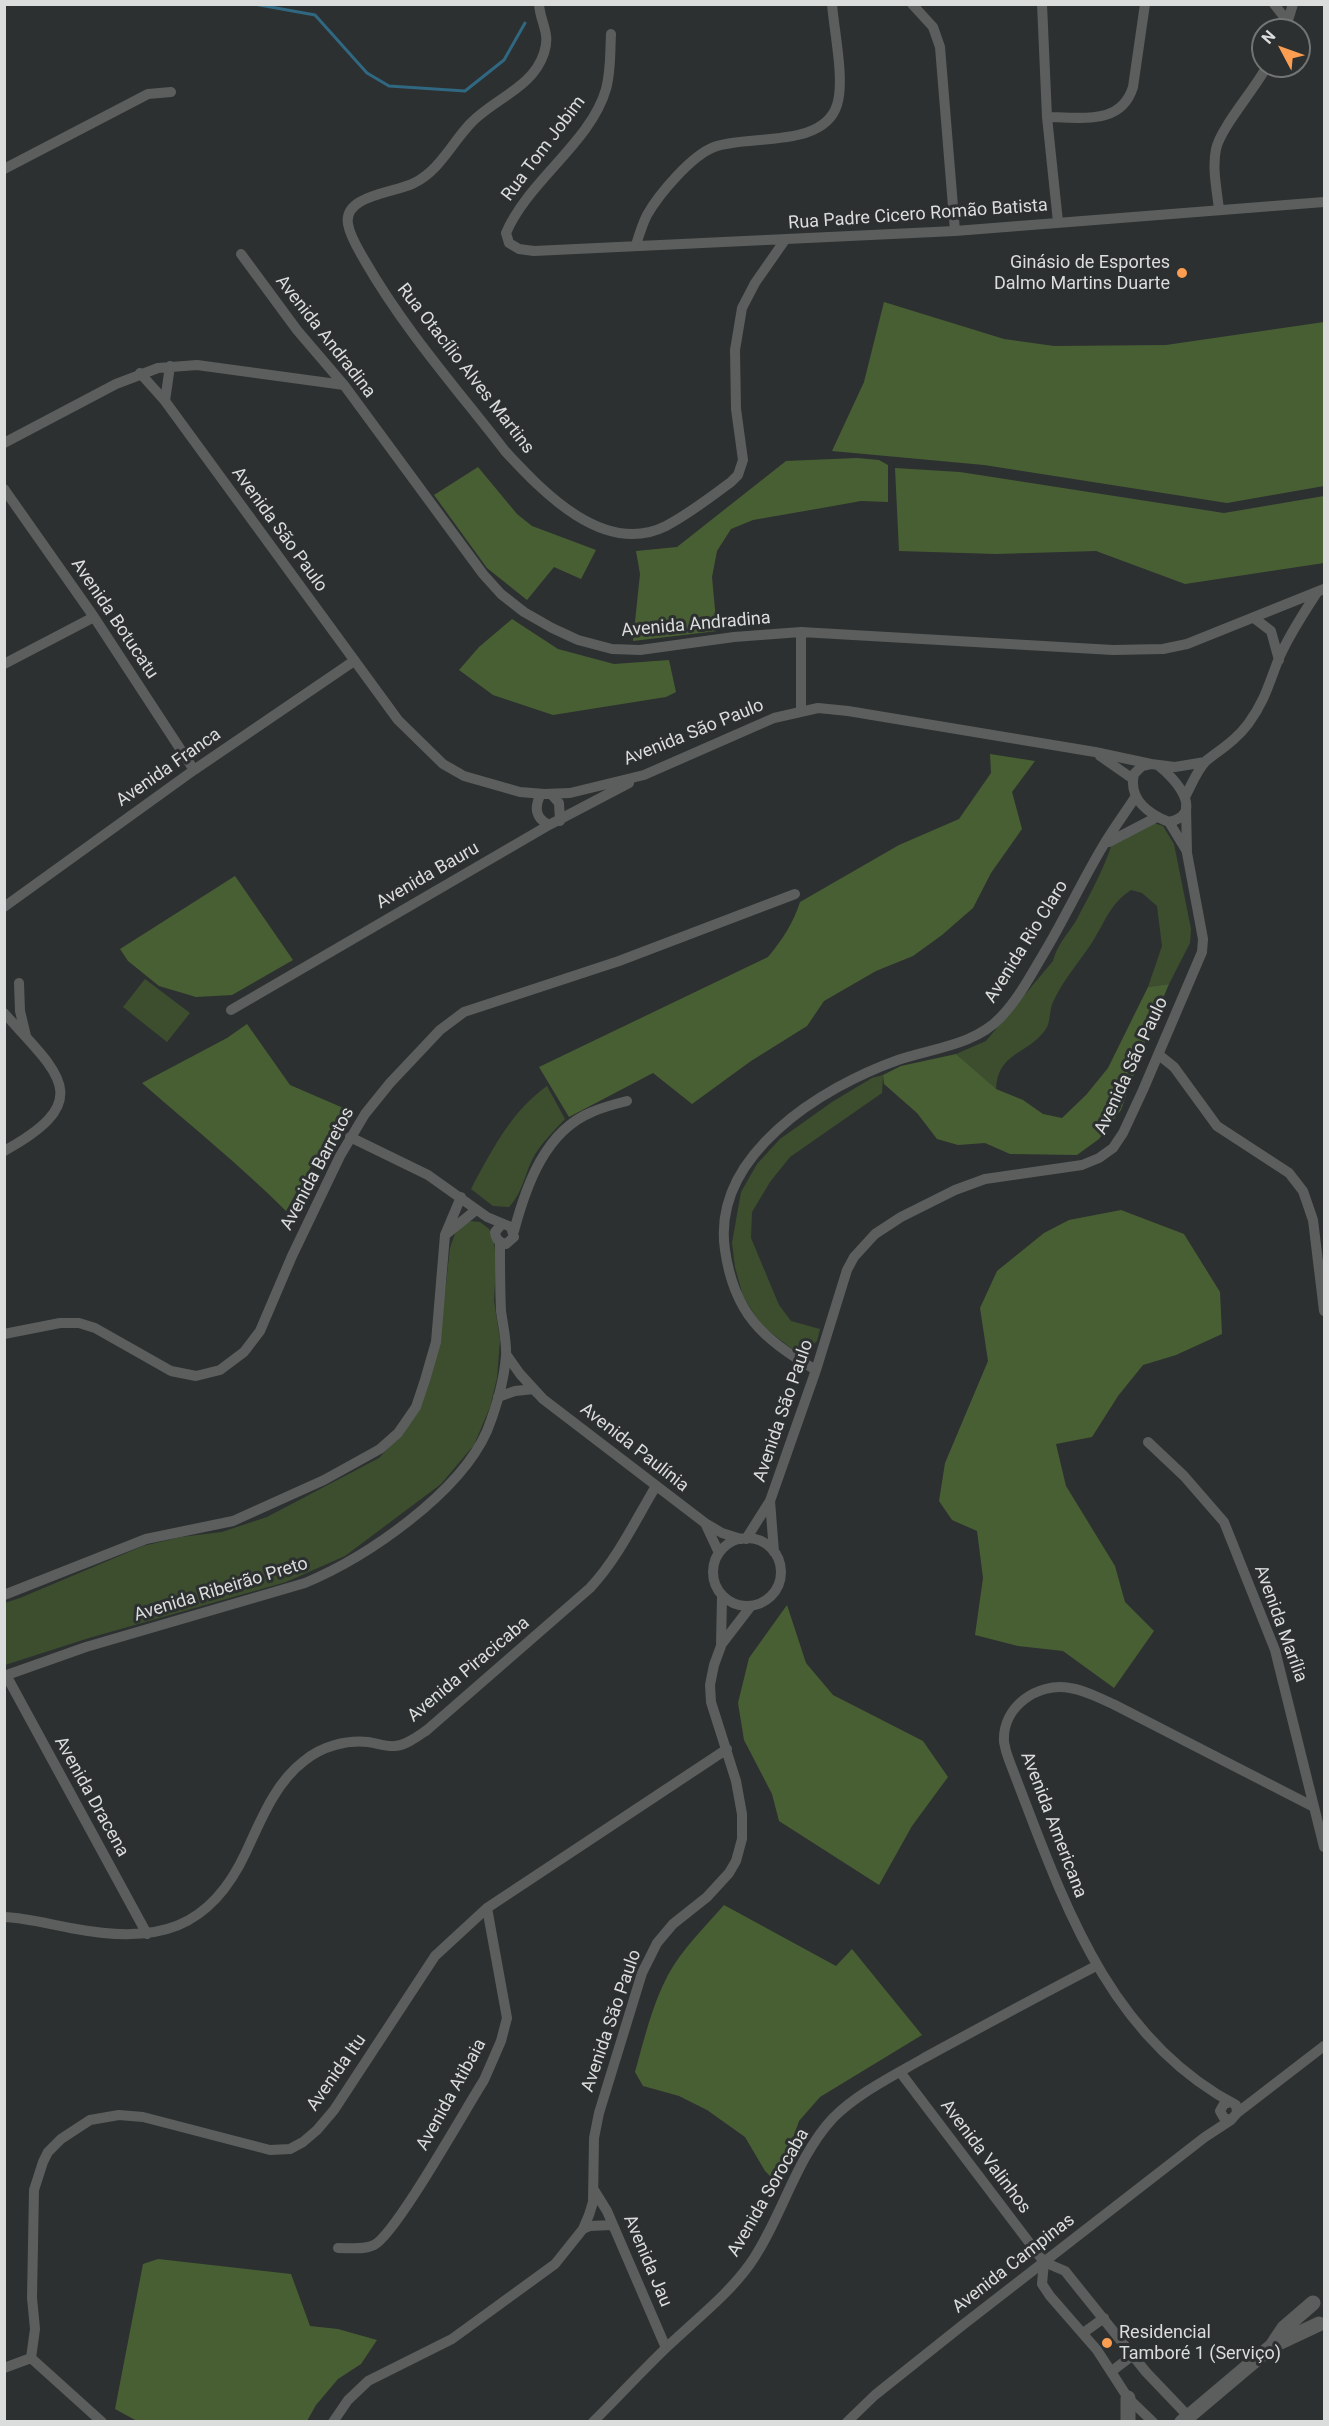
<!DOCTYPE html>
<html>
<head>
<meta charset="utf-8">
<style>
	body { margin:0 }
	#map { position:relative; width:1329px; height:2426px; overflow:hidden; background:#2d3030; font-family:Roboto,sans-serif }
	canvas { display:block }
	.frame { position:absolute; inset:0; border:6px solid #dbdddc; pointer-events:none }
	.north { position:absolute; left:1251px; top:18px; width:60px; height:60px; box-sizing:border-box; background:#2d3030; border:2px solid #737575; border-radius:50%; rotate:311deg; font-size:16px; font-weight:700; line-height:24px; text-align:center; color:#dbdddc }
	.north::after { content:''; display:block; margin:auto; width:21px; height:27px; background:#fb9e51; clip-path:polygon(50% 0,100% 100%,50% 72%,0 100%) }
</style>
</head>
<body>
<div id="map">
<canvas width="1329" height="2426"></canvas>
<div class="frame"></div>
<div class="north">N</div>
</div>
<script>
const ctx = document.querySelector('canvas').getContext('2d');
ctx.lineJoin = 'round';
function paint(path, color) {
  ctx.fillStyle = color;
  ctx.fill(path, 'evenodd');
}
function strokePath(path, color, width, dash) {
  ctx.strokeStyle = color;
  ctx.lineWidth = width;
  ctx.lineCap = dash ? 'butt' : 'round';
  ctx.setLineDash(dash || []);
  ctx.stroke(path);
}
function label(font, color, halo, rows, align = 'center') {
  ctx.font = font + ' Roboto,sans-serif';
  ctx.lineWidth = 6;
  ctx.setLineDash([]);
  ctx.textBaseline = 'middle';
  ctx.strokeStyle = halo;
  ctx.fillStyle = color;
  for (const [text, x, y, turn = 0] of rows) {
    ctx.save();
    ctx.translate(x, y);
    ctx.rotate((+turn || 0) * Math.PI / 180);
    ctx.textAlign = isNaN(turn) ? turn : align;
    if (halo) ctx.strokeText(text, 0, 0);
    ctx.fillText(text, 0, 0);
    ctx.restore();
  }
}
const green = new Path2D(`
	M1150,822L1163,826L1174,844L1191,929L1190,943L1169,984L1148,987L1162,946L1157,906L1142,893L1131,890C1110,904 1106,920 1093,941C1080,961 1063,980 1053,1002C1049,1010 1051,1021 1046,1029C1028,1055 997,1052 996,1090L956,1054L986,1041L1053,961C1057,945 1067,935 1076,921C1089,896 1103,871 1112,844Z
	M145,979L190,1013L167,1042L123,1007Z
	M883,1075L882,1093L790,1157L770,1182L752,1212L751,1238L779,1305L791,1321L820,1329L817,1341L805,1352H796L761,1325L743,1296L735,1267L732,1243L741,1192L757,1164L780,1139L832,1102L872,1078Z
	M547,1086L565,1119C554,1131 539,1145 532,1160C524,1177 522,1193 509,1207L493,1206L471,1189L473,1185C493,1148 512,1111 547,1086Z
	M469,1221L480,1222L489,1229L494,1241L496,1262L494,1301L500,1340L497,1378L490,1407L474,1445L441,1484L345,1556L286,1582L89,1638L5,1665V1603L20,1598L143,1546L181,1537L222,1532L267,1517L379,1458L398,1438L409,1420L442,1321L450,1248L456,1231Z`);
const forest = new Path2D(`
	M884,302L1004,339L1054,346L1166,345L1324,322V486L1227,503L984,465L832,451L864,382Z
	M857,458L879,460L888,465V502L861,501L822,508L753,520L731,529L717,551L712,577L717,631L633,641L640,574L636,551L677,547L786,461Z
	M478,467L517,514L532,526L596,550L581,579L554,567L527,600L487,568L434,495Z
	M895,468L960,472L1224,513L1324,496V563L1185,584L1096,551L996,554L899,551Z
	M512,619L558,649L614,664L669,660L676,692L666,697L553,715L493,695L459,670L479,647Z
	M990,754L1035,761L1012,792L1022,829L991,873L973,908L942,935L913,956L876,971L824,1001L807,1026L751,1061L692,1104L653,1073L569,1117L539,1067L768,957C782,940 793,924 800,902L899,845L959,819L991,773Z
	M235,876L293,960L232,995L196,997L159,986L128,961L120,949Z
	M1169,984L1148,1034L1121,1110L1099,1139L1077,1155L1010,1154L985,1143L958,1145L937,1139L917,1113L884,1084L883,1075L901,1066L956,1054L996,1089L1023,1100L1043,1114L1062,1118L1086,1095L1108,1068L1148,987Z
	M247,1024L290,1085L348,1110L313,1163L286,1211C241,1166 190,1125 142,1083L227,1038Z
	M1121,1210L1184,1234L1220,1292L1222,1334L1176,1355L1143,1365L1118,1396L1092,1437L1056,1444L1066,1486L1115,1566L1125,1602L1154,1631L1114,1688L1063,1651L1018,1646L975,1635L983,1578L977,1531L952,1520L939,1501L945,1463L988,1361L980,1308L997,1271L1044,1233L1069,1220Z
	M787,1605L806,1663L833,1695L923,1741L948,1777L912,1826L879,1885L779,1821L772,1794L744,1740L738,1703L749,1658Z
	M724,1905L836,1966L852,1949L922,2035L820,2097L799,2121L777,2183L765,2171L745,2137L707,2110L679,2096L643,2086L635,2072C644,2040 652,2005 668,1975C682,1949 705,1927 724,1905Z
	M158,2259L291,2274L310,2326L338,2329L377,2340L361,2364L338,2379L316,2405L307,2421H137L115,2409L143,2264Z`);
const stream = new Path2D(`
	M254,4L315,15L367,73L389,86L465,91L504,60L525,23`);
const minor = new Path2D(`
	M539,4C540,22 551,33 544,53C533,88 493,99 470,124C452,143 439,171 414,183C395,193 343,195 348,224C350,237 359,250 365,261C404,329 457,389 505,451C543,492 604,557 666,526C689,514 711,497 731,482L738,475L743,460L736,409L735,350L742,308L755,283L785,240
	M912,4L933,27L940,47L955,231
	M1042,4L1047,117L1058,222
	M1274,4L1288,22
	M1285,30L1293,4
	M611,34C610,52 611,71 606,89C591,142 528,181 506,233L509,243L519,249L534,251L955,231L1324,202
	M1047,117C1081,117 1121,126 1133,87L1145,4
	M4,169L148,94L171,92
	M1219,210C1217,190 1212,169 1216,149C1221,127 1255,89 1267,66
	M636,245C639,235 642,225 647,215C659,194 691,156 714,147C748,134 823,149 837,105C845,80 834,31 832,4
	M241,254L297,330L344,385L483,574L501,594L524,612L552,628L578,640L612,649L640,650L734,637L801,632L1113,650L1163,649L1187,644L1324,589
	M140,373L165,401L398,720L443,764L464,776L520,792L544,794L570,793L644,775L774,718L818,708L848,711L1095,752L1151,764
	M165,401L170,366
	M4,443L116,384L158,368L197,365L344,385
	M4,489L94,617L194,770
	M1254,618L1271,631L1279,660
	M4,664L94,617
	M801,710V632
	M1100,756L1133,779
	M1159,766C1175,778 1206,814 1169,822C1149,814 1128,799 1134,774L1142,766L1151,764L1175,767L1205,762
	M541,794C534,807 535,818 549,825
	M551,794L559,803L560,821
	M1185,797C1191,786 1197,770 1206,761C1221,749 1236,740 1248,724C1265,701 1269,683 1279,658C1289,635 1303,614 1316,594
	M1169,822L1186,850
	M1109,842L1157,817
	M4,907L194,770L354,661
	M19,983L20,1011L26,1036
	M231,1010L549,825L629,783
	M4,1013C59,1074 97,1100 4,1151
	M1159,1055L1174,1067L1217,1126L1289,1173L1303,1191L1313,1220L1324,1311
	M350,1137L428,1175L487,1217L511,1227L514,1237L506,1244C498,1242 496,1239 495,1232L502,1224
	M514,1231C526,1186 545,1131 592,1112C603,1107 615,1104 627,1101
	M445,1235L476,1210
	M4,1334L60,1323H79L95,1328L171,1371L196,1376L220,1370L244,1352L260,1331L292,1256L340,1156L365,1114L390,1083L440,1030L464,1012L619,961L795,894
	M506,1354L520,1374L543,1399L705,1523L722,1533L741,1539
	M816,1370C763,1340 734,1313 725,1250C711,1155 822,1087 898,1060C933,1048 975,1045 1001,1017C1019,998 1031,975 1044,953C1065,918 1082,881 1103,846C1113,829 1125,813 1136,796
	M498,1397L515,1391L534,1389L537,1393
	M1148,1442L1184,1476L1224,1522L1275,1650L1324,1847
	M770,1501L774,1552
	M705,1523L719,1553
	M713 1572a34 34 0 1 1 68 0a34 34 0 1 1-68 0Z
	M746,1539L770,1501L816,1370L847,1270L854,1257L875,1234L901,1217L955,1190L985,1179L1082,1165L1099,1158L1113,1148L1123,1133L1143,1090L1202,952L1203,939L1187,853L1186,806
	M4,1595L146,1539L233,1521L324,1480L380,1449L398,1433L416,1407L425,1380L436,1342L445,1235L461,1197
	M721,1645L751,1606
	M6,1675L147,1934
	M4,1676L86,1647L305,1583C367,1557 459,1494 487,1431C496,1408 504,1381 506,1356C507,1342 503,1326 501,1311C500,1288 500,1265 500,1243
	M4,1917C29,1918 52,1925 76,1929C157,1944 210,1930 246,1852C261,1820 275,1783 304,1761C322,1746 346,1740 368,1742C376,1743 387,1747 395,1746C407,1745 418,1736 427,1730L590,1588C618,1558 635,1521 656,1486
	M900,2072L1044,2262L1065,2271L1146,2372L1188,2416
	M1228,2103L1224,2104L1220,2111L1224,2118L1231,2120L1237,2113L1236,2105C1103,2035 1060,1891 1009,1760C1007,1755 1005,1748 1004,1742C1002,1707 1037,1682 1070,1688C1085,1690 1099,1698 1113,1704L1314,1807
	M1237,2113L1324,2046
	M594,2190L607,2211L666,2348
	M583,2229L590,2226L612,2225
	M338,2248C350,2248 364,2250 374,2245C396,2234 466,2108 484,2080L501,2041L507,2018L487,1908
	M1044,2262L1042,2284L1050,2296L1097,2350L1128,2398L1153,2422
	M1083,2333L1104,2318
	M4,2368L31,2358
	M1112,2371L1133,2355
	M102,2422L31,2358L35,2329L32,2298L34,2190L43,2162L48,2152L61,2139L90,2120L119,2115L143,2117L270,2150L290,2149L303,2142L317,2130L334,2110L435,1956L487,1908L727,1749
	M333,2422L348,2400L368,2381L452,2339L555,2264L583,2229L589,2215L593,2202L594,2138L599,2113L642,1973L657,1943L673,1924L707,1897L729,1873L736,1861L742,1839V1814L736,1781L711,1702L710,1685L714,1665L721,1646L722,1596
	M593,2422C618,2397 642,2371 667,2347C695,2320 727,2296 750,2264C782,2218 795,2159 833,2118C858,2093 893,2076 924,2058C981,2027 1038,1996 1096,1966
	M847,2422L875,2395L964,2324L1205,2137L1231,2120`);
const secondary = new Path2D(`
	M1272,2346L1319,2324
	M1128,2398V2422
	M1182,2422L1272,2346L1284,2328L1313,2303`);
const markers = [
	[1182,273,6,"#fb9e51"],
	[1107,2343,6,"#fb9e51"]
];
const streetNames = [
	["Rua Tom Jobim",544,149,-53],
	["Rua Padre Cicero Romão Batista",918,215,-4],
	["Avenida Andradina",325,337,52],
	["Rua Otacílio Alves Martins",465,369,52],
	["Avenida São Paulo",279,530,54],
	["Avenida Botucatu",114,619,56],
	["Avenida Andradina",696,625,-5],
	["Avenida São Paulo",694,733,-22],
	["Avenida Franca",169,768,-35],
	["Avenida Bauru",428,876,-30],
	["Avenida Rio Claro",1027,942,-58],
	["Avenida São Paulo",1132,1066,-65],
	["Avenida Barretos",318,1169,-62],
	["Avenida São Paulo",784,1411,-71],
	["Avenida Paulínia",634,1448,38],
	["Avenida Ribeirão Preto",221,1590,-17],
	["Avenida Marília",1280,1624,70],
	["Avenida Piracicaba",469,1670,-40],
	["Avenida Dracena",91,1797,61],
	["Avenida Americana",1053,1825,69],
	["Avenida São Paulo",612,2021,-71],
	["Avenida Itu",337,2073,-55],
	["Avenida Atibaia",452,2095,-61],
	["Avenida Valinhos",985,2157,53],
	["Avenida Sorocaba",769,2193,-60],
	["Avenida Jau",647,2261,67],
	["Avenida Campinas",1014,2264,-38]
];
const poiNames = [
	["Ginásio de Esportes",1170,263],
	["Dalmo Martins Duarte",1170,284],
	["Residencial",1119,2333,"left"],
	["Tamboré 1 (Serviço)",1119,2354,"left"]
];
paint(green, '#3d4e2f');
paint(forest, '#485f34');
strokePath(stream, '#306882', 3);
strokePath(minor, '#5b5e5d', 10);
strokePath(secondary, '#5b5e5d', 15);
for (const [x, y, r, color] of markers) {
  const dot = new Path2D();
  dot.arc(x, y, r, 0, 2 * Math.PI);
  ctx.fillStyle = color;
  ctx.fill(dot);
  strokePath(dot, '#2d3030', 2);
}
label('18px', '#dbdddc', '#2d3030', streetNames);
label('18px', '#dbdddc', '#2d3030', poiNames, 'right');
</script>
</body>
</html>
